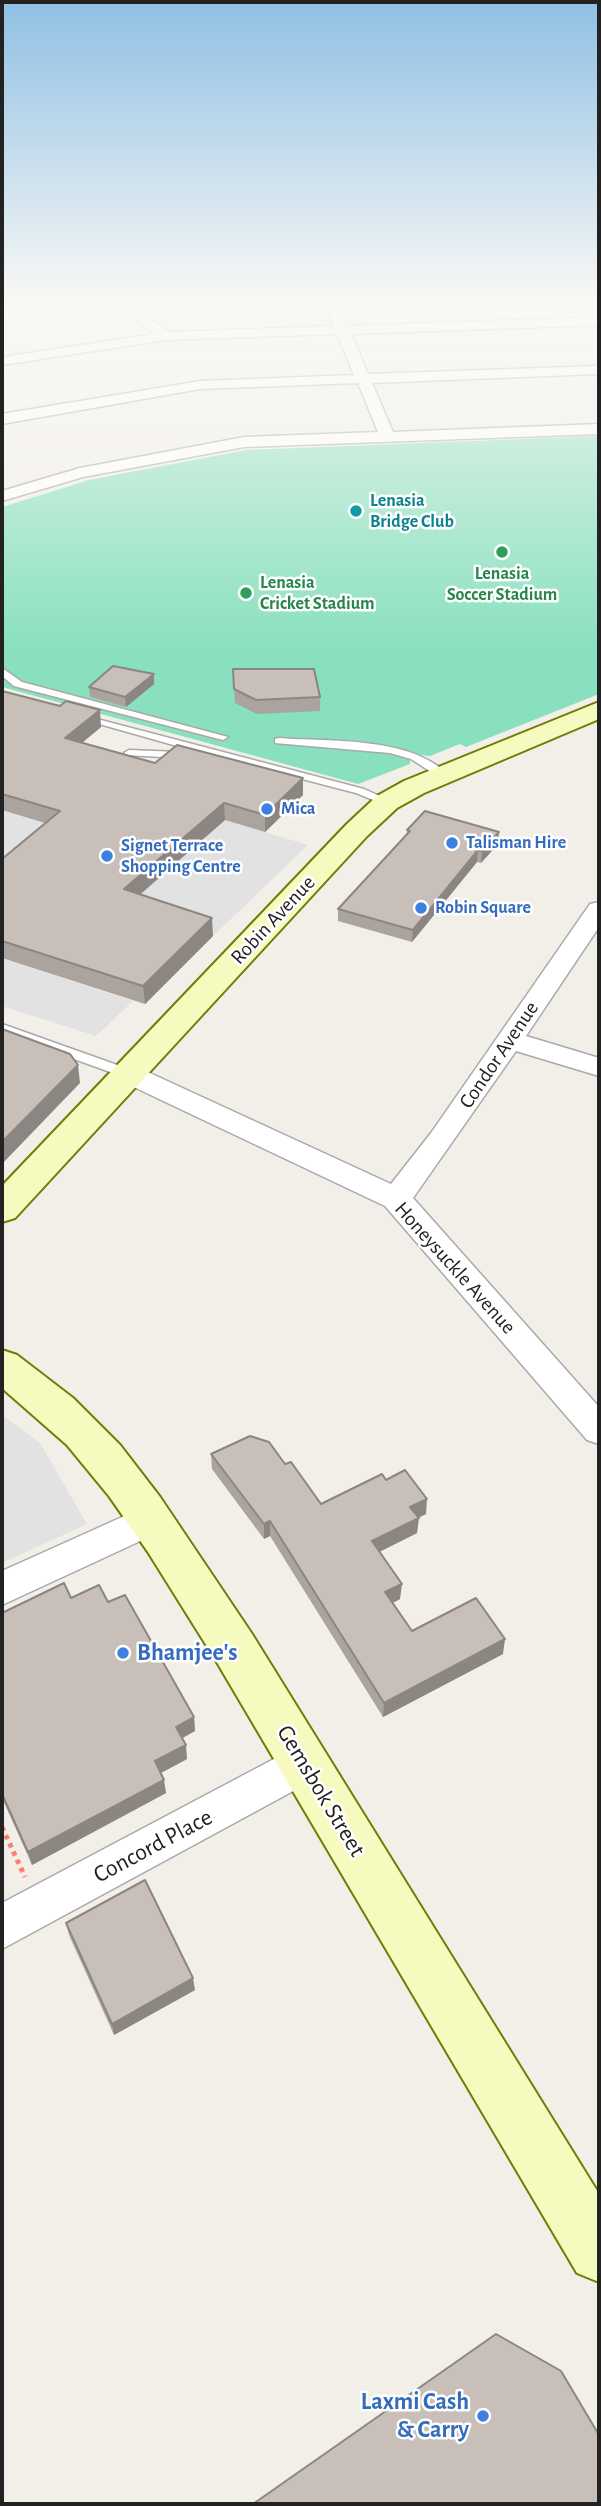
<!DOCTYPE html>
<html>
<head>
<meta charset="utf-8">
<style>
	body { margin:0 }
	#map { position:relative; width:601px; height:2506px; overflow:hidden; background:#f2efe9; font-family:"Alegreya Sans",sans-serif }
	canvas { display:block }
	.frame { position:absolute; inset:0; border:4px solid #222; pointer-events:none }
</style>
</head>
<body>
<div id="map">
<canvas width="601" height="2506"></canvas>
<div class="frame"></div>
</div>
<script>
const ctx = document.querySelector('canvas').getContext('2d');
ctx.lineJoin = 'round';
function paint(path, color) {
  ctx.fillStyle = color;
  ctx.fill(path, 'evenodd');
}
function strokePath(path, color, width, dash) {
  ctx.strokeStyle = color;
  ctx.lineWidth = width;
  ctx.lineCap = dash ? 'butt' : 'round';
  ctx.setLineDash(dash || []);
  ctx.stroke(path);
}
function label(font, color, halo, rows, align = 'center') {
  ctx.font = font + ' "Alegreya Sans",sans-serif';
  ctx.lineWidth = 5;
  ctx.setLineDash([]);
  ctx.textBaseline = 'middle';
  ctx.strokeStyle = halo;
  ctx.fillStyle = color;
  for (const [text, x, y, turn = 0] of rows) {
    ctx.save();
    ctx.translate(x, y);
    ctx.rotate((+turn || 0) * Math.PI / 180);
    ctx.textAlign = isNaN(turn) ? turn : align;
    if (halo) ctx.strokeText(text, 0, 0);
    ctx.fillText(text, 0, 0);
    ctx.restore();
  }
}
const pitch = new Path2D(`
	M599,436V694L466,747L460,744L430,756L421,755L410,760V764L358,784L2,687V507L89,480L246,450Z`);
const parking = new Path2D(`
	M2,810L63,828L2,879Z
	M225,820L308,845L213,936L125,907Z
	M2,958L133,1001L96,1036L2,1006Z
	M2,1415L40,1443L87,1524L2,1563Z`);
const path = new Path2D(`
	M2,1827L25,1877`);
const lane = new Path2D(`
	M2,668L22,682L228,737L223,740L14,686L2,676Z
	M78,714L364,789L393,802L383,804L356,793L194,751L181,758L125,755L124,753L129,750L179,752L184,748L78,718Z
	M279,738C331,742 409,736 449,775L439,777L411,759L390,753L275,743V739Z
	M2,1024L134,1071L136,1074L134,1077H124L2,1033Z`);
const street = new Path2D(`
	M35,301H105C92,311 53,308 36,304Z
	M109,301H123L169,332L334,326L324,301H336L347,326L599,317V325L351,334L368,374L599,366V374L372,383L393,432L599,424V434L244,447L83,477L2,501V491L80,468L244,437L378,432L358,383L200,389L2,424V414L200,381L354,375L337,334L166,340L2,365V357L154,334Z
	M599,902V927L526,1036L599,1058V1076L516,1051L413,1198L599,1407V1444L587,1440L385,1206L119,1080L115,1074L119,1068L129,1065L139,1068L391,1184L431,1133L590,904Z
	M151,1504L164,1508L169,1519L164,1530L2,1605V1571Z
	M304,1743L319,1749L325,1763L319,1777L2,1949V1903Z`);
const secondary = new Path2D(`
	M599,702V719L424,793L397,808L367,836L15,1218L2,1222V1186L347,824L377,796L404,781Z
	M2,1350L17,1355L73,1398L120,1445L160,1497L252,1634L599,2194V2282L577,2273L218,1664L148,1552L109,1496L67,1445L2,1388Z`);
const wall = new Path2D(`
	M233,669L320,697V711L257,714L235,703Z
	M154,684L126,707L90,697L89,687Z
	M2,691L101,727L82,743L155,763L303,778V795L265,832L225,820L140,895L213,936L145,1004L2,958V859L45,823L2,810Z
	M407,830L498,844L481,863L477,862L412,942L338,921V909L407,834Z
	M211,1454L285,1464L321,1504L386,1480L426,1514L418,1518L417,1533L379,1552L400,1599L393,1603L412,1631L503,1654L383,1717L270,1536L264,1539L212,1469Z
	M71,1598L108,1602L194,1717L195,1731L182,1738L187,1759L161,1773L166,1793L32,1865L2,1798V1613Z
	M66,1923L195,1990L114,2035L69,1935Z`);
const shadedWall = new Path2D(`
	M154,674V684L126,707L125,697Z
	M100,710L101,727L67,755L65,738Z
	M303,778V795L265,832V815Z
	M224,803L225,820L125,907L124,889Z
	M499,832L498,844L481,863L482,851Z
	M478,850L477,862L412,942L413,930Z
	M212,918L213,936L145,1004L143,986Z
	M78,1065L80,1083L2,1164V1142Z
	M427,1499L426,1514L409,1522L410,1507Z
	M419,1518L417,1533L371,1556L372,1541Z
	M270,1521V1536L264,1539V1524Z
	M402,1584L400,1599L384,1607L385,1592Z
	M505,1639L503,1654L383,1717L384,1703Z
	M194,1717L195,1731L177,1741L176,1727Z
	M186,1745L187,1759L157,1775L155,1761Z
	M164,1780L166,1793L32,1865L28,1852Z
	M193,1978L195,1990L114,2035L112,2024Z`);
const building = new Path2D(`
	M113,666L154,674L125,697L89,687Z
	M233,669H314L320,697L256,700L234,689Z
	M2,691L60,706L66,701L100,710L65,738L155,763L177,745L303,778L265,815L224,803L124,889L212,918L143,986L2,941V859L60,811L2,794Z
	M425,811L499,832L482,851L478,850L413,930L338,909L410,831L407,830Z
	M2,1029L70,1054L78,1065L2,1142Z
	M250,1436L269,1442L285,1464L291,1462L321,1504L382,1474L386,1480L405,1470L427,1499L410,1507L419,1518L372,1541L402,1584L385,1592L412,1631L476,1598L505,1639L384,1703L270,1521L264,1524L211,1454Z
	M64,1583L71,1598L99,1585L108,1602L125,1595L194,1717L176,1727L186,1745L155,1761L164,1780L28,1852L2,1794V1613Z
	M145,1880L193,1978L112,2024L66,1923Z
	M496,2334L561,2371L599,2435V2504H253Z`);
const markers = [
	[356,511,7,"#0f9aa8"],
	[502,552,7,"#2e9e5b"],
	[246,593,7,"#2e9e5b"],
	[267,809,7,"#3f7fe0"],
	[452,843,7,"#3f7fe0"],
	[107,856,7,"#3f7fe0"],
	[421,908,7,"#3f7fe0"],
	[123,1653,7,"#3f7fe0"],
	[483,2416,7,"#3f7fe0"]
];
const farCulturenames = [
	["Lenasia",370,501],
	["Bridge Club",370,522]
];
const farLeisurenames = [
	["Lenasia",502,574],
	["Soccer Stadium",502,595],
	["Lenasia",260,583,"left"],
	["Cricket Stadium",260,604,"left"]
];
const farShopnames = [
	["Mica",281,809],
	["Talisman Hire",466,843],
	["Signet Terrace",121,846],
	["Shopping Centre",121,867],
	["Robin Square",435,908]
];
const streetNames = [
	["Robin Avenue",273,920,-47],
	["Condor Avenue",499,1055,-56],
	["Honeysuckle Avenue",455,1268,48]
];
const nearShopnames = [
	["Bhamjee's",137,1653],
	["Laxmi Cash",469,2402,"right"],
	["& Carry",469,2430,"right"]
];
const nearStreetnames = [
	["Gemsbok Street",321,1791,59],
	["Concord Place",153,1846,-28]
];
paint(pitch, '#88e0be');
paint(parking, '#e2e2e2');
strokePath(lane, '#a9a9a9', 3);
strokePath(street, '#a9a9a9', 3);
strokePath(secondary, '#707d05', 4);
strokePath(path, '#fa8072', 5, [4.5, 4.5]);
paint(lane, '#fff');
paint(street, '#fff');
paint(secondary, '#f7fabf');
paint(wall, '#aba49e');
paint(shadedWall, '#8b8681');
paint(building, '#c7bfb8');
strokePath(building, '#8b8681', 2);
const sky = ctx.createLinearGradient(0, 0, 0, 652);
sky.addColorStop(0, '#8fc0e4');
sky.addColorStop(0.46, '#f9f8f5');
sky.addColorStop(1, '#f9f8f500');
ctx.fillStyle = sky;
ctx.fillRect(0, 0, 601, 652);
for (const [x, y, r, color] of markers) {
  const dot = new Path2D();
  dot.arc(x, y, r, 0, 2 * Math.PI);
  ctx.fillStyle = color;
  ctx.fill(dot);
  strokePath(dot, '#fff', 2.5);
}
label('bold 18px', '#0d838f', '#fff', farCulturenames, 'left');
label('bold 18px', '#27864d', '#fff', farLeisurenames);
label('bold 18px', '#366cbe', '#fff', farShopnames, 'left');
label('21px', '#222', '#fff', streetNames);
label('bold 24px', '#366cbe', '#fff', nearShopnames, 'left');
label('24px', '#222', '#fff', nearStreetnames);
</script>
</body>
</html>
